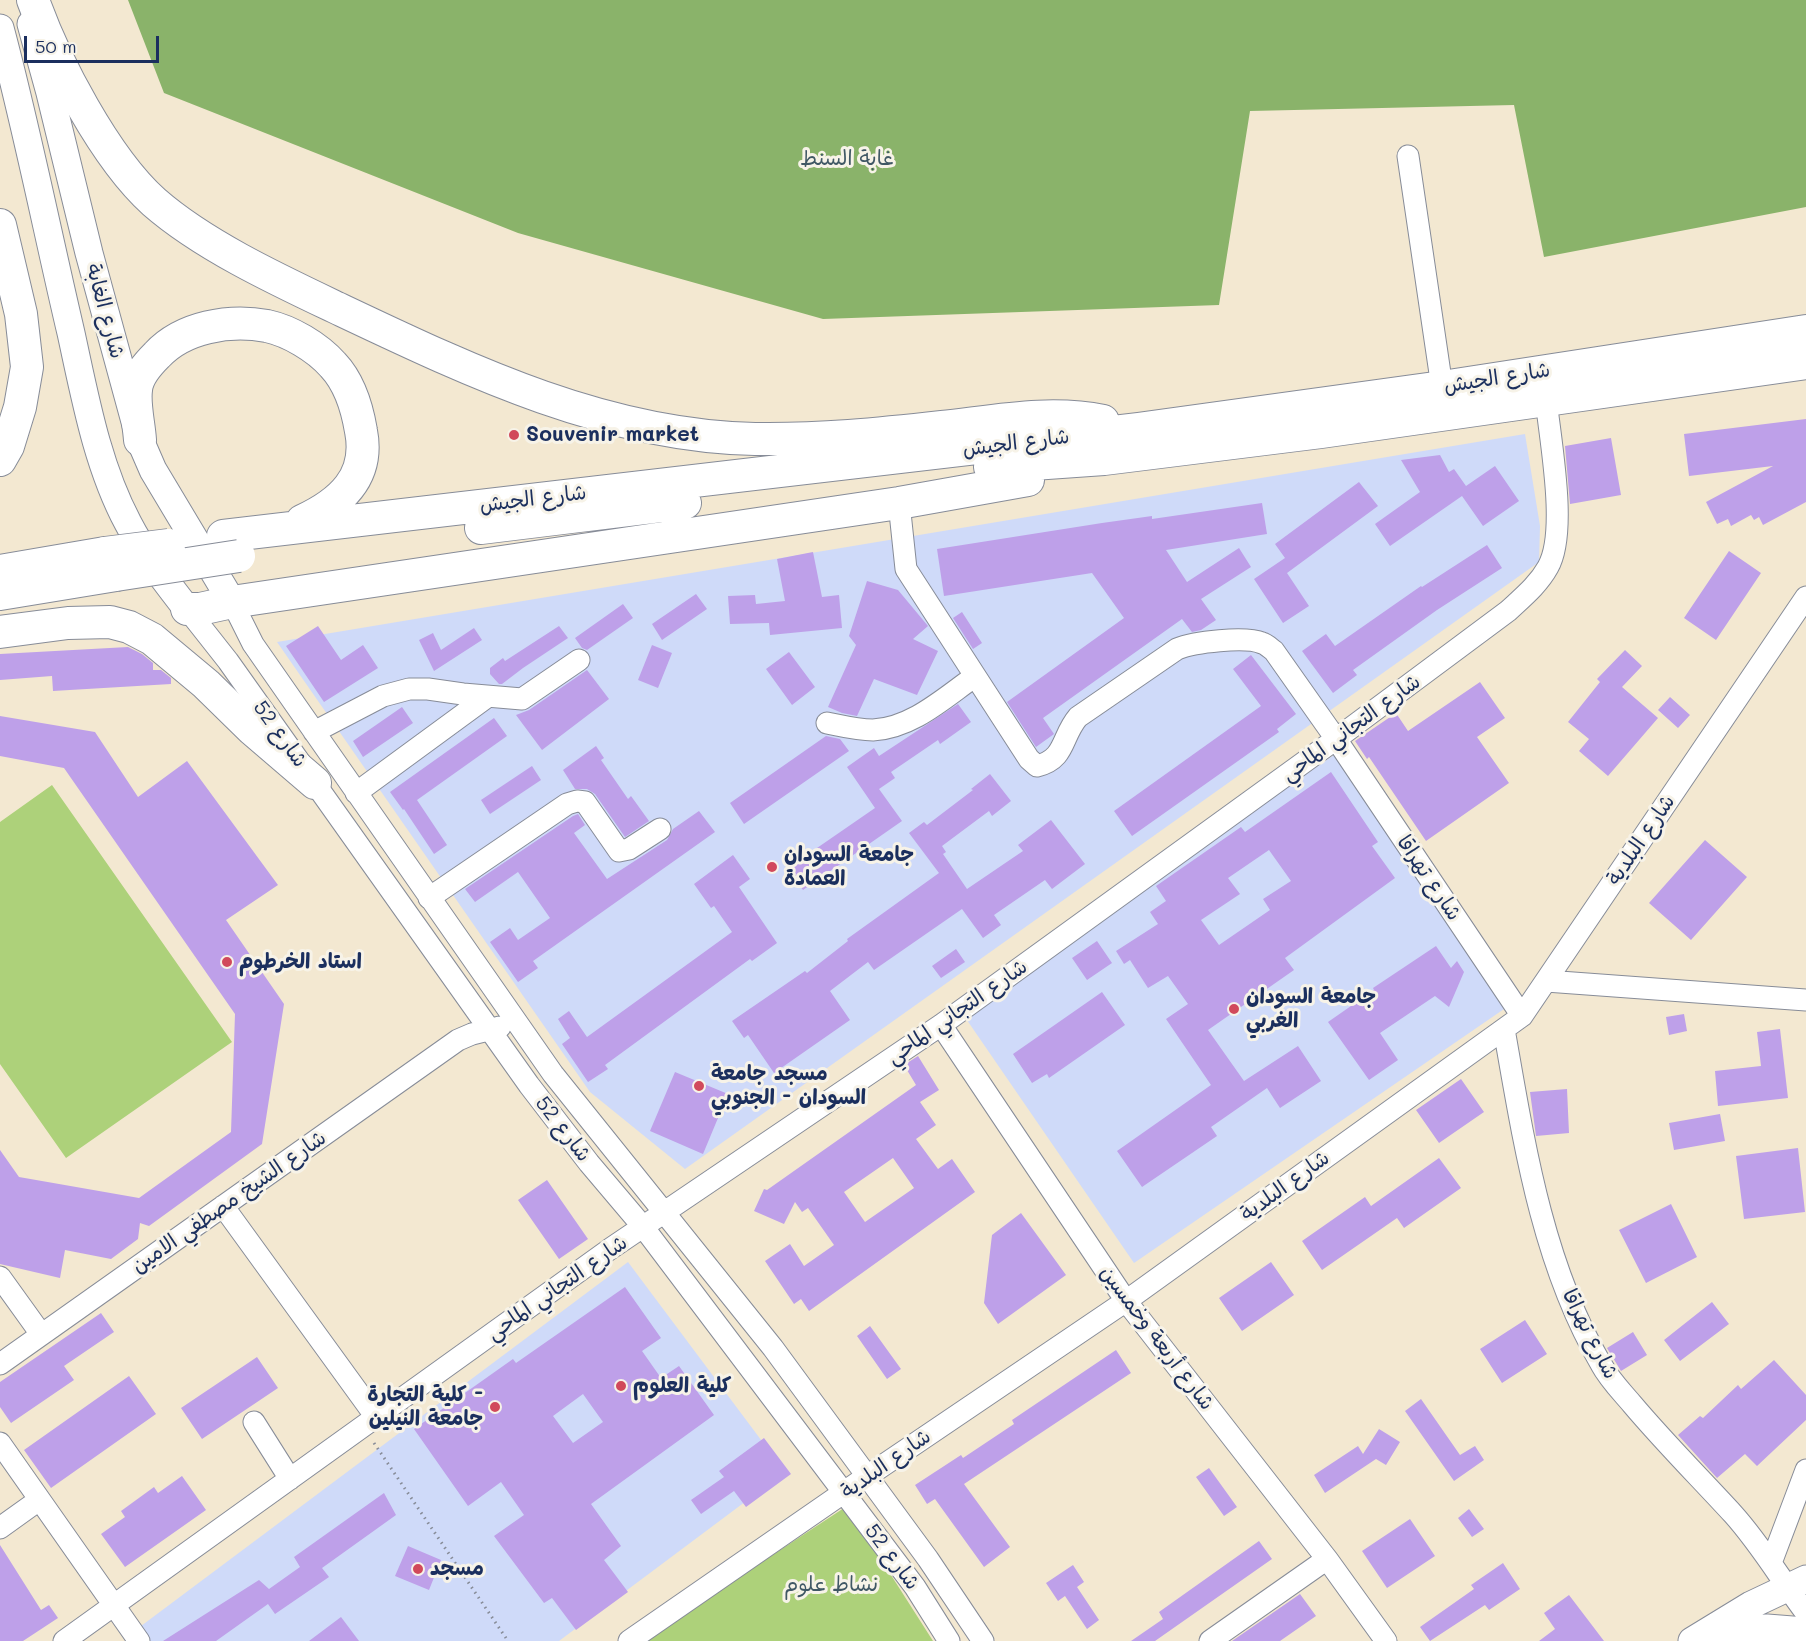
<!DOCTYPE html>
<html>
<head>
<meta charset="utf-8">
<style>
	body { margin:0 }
	#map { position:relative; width:1806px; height:1641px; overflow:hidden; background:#f3e8d1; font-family:Mali,sans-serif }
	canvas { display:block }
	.scale { position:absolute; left:24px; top:36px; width:135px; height:27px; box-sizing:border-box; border:3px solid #1b2f5e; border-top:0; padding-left:8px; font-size:18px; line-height:21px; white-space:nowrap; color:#1b2f5e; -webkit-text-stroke:4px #f7f3e8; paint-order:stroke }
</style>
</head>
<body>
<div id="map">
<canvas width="1806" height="1641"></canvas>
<div class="scale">50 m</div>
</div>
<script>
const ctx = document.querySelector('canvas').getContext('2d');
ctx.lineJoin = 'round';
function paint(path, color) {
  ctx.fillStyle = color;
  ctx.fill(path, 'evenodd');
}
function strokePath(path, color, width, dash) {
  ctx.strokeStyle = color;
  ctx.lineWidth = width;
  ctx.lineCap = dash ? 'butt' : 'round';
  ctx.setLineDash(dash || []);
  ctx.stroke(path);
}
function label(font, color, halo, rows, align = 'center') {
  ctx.font = font + ' Mali,"Playpen Sans Arabic",sans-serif';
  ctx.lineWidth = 6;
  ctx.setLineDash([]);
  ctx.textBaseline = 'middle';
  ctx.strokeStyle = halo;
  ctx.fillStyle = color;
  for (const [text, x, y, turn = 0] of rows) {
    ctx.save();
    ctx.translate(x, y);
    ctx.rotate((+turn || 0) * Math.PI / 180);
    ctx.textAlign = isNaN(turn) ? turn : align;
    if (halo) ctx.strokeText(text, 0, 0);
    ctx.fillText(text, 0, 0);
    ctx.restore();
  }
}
const built = new Path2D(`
	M1525,434L1540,526L1539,562L685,1169L590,1092L277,642Z
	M1334,755L1507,1007L1134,1263L960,1010Z
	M628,1262L785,1472L559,1641H146L137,1629Z`);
const green = new Path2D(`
	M52,785L232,1042L66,1158L0,1064V822Z
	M847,1506L933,1641H642Z`);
const forest = new Path2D(`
	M128,0H1806V207L1544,257L1514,105L1250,111L1219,305L823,319L518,233L164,93Z`);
const building = new Path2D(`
	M1806,419V502L1763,525L1759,517L1754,520L1751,515L1731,526L1728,519L1717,524L1706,502L1773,466L1689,476L1684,434Z
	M1611,438L1621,495L1570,504L1565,446Z
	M1440,455L1449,472L1454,469L1466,486L1495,466L1519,501L1483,526L1462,496L1390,546L1375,524L1420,492L1401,460Z
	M1359,482L1378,506L1287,573L1309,606L1283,623L1254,579L1285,558L1275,544Z
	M1262,503L1267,534L1166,550L1187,582L1239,548L1251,567L1201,599L1216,620L1201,630L1192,632L1182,619L1043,718L1054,734L1036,747L1007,702L1124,618L1092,573L944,596L937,549L1102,523L1152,516V519Z
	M1487,545L1502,568L1437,610L1353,670L1357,675L1333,693L1302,651L1326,634L1335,646L1421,586L1422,587Z
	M1729,551L1761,573L1716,640L1684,618Z
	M813,552L822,597L839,595L842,628L770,635L769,623L730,624L728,596L755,595L756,604L785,601L777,559Z
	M867,581L898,590L928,626L913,639L938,651L917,695L874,679L857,716L842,713L828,707L856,645L849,636Z
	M696,594L707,609L662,640L652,624Z
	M623,604L633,618L587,650L582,648L575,638Z
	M962,612L982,643L973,649L953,618Z
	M318,626L341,660L363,645L378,668L324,702L286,646Z
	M559,626L568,638L523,668L502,684H499L490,674V668L503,658L505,661Z
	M474,628L482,640L434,671L419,640L433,633L441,650Z
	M652,645L672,653L658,688L638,680Z
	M128,647L142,654L153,663V670H161L171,678V684L53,691L52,676L0,680V654Z
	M1625,650L1642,666L1622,687L1658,718L1608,776L1579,751L1589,739L1568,722L1600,682L1597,679Z
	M789,652L815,687L792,705L766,669Z
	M1251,655L1296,714L1277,729L1279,732L1132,836L1114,811L1261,706L1233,669Z
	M587,670L609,699L542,750L516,715L529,710Z
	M1480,682L1505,718L1477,737L1509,783L1426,841L1369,757L1367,759L1355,741L1396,713L1408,731Z
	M1670,697L1690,715L1678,728L1658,710Z
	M958,704L971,722L940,744L938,740L891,772L895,778L879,789L902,821L803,890L788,868L875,808L847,767L874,748L879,756Z
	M402,707L413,723L363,757L353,741Z
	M0,716L95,732L138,797L187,761L278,885L226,920L284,1004L262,1144L149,1226L140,1223L138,1239L111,1259L65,1250L60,1278L0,1264V1150L19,1177L139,1198L231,1132L235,1014L64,768L0,756Z
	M494,718L507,736L417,800L447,845L434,854L404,809L403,810L390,792Z
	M826,736L840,739L849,751L744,824L730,803Z
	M596,746L604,758L601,760L628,799L631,796L649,821L625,837L595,794L587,789H575L563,770Z
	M532,766L541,780L490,814L481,800Z
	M1331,772L1378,842L1372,846L1395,878L1285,958L1294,970L1208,1030L1244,1081L1298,1046L1321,1081L1280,1108L1267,1088L1211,1127L1217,1136L1142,1187L1117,1151L1211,1085L1166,1019L1188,1004L1168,976L1148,988L1130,960L1124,964L1116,951L1158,924L1150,912L1166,901L1156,886L1241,827L1245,832ZM1269,850L1291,881L1263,899L1270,910L1219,945L1201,920L1240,894L1228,878Z
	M990,774L1011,801L992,816L989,811L942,846L946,852L943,854L967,889L1023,851L1018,845L1051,820L1085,864L1052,889L1045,880L994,915L1001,925L983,938L962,909L874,970L868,962L830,991L850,1020L774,1073L748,1035L744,1038L732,1021L805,971L807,973L848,941L847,939L939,873L909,833L924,822L927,825L973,790L971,789Z
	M699,811L715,832L533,961L538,968L518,982L490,942L510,928L518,940L550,918L518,872L475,902L465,889L573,816L578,814L585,825L574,833L607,879L667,840L673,829Z
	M1705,840L1747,877L1691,940L1649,903Z
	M733,855L750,879L739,887L777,943L752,961L750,959L605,1065L608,1069L588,1082L562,1044L570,1038L558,1019L569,1011L587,1037L732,932L714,906L711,908L694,884Z
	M1097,941L1112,963L1087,980L1072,958Z
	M1436,946L1451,968L1457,961L1464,972L1449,1007L1435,996L1380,1033L1398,1060L1369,1080L1328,1022L1374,990L1373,988Z
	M956,949L965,962L941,978L932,966Z
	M1102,992L1125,1025L1049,1078L1047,1074L1032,1083L1013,1054Z
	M1684,1014L1687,1031L1669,1035L1666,1017Z
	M1780,1029L1788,1098L1718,1106L1715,1071L1761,1066L1757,1032Z
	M918,1056L939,1090L920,1102L936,1125L916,1139L938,1169L952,1159L975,1192L809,1311L801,1299L794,1304L765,1261L790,1244L804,1266L834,1245L808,1208L802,1212L795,1202L784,1224L754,1211L764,1189L767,1190L916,1085L904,1065ZM893,1158L914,1188L865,1222L844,1192Z
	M675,1072L728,1094L703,1154L650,1131Z
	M1461,1079L1484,1112L1439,1143L1416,1110Z
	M1567,1089L1569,1133L1536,1136L1530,1092Z
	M1720,1114L1725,1141L1674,1150L1669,1123Z
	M1798,1148L1805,1212L1744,1219L1736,1156Z
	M1439,1158L1461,1188L1404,1228L1397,1218L1322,1270L1302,1241L1365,1197L1371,1206Z
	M547,1180L588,1239L559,1259L518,1200Z
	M1671,1204L1697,1257L1646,1283L1619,1230Z
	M1021,1213L1066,1275L998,1324L984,1303L992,1235Z
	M1271,1262L1294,1295L1242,1331L1219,1298Z
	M625,1287L661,1338L642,1351L661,1378L679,1366L714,1415L591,1504L621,1546L604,1560L628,1592L576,1630L552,1598L544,1603L494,1536L524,1515L501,1482L468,1506L414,1429L513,1359L516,1363ZM583,1394L603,1422L573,1443L553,1416Z
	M1712,1302L1729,1324L1680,1361L1664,1340Z
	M101,1313L114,1332L64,1366L74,1380L11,1423L0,1407V1382Z
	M1525,1320L1547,1354L1502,1383L1480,1349Z
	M870,1326L901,1369L887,1379L857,1336Z
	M1633,1332L1647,1355L1621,1371L1607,1348Z
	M1116,1350L1131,1373L964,1484L1010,1547L984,1567L935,1499L927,1504L915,1485L961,1455L963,1458L1014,1424L1012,1420Z
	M257,1357L278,1388L202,1439L181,1408Z
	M1774,1360L1806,1395V1420L1757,1466L1745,1454L1717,1478L1678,1435L1700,1416L1703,1418L1738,1385L1741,1389Z
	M129,1376L156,1414L51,1488L24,1450Z
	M1421,1399L1460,1455L1475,1446L1484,1460L1454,1481L1405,1411Z
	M1379,1429L1400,1442L1386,1465L1376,1459L1325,1493L1314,1475L1358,1446L1363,1454Z
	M764,1438L791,1474L746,1507L734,1491L701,1514L691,1500L724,1477L719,1471Z
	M1209,1468L1237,1507L1224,1516L1196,1477Z
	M182,1476L206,1510L125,1567L101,1534L125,1517L121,1511L154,1487L158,1493Z
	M384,1493L396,1515L322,1568L329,1577L275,1614L268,1604L216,1641H163L259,1580L269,1589L300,1567L294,1557Z
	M1469,1509L1484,1529L1472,1537L1458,1518Z
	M1410,1519L1435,1556L1387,1588L1362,1551Z
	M1259,1541L1272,1559L1155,1641H1131L1163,1619L1159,1612Z
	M0,1545L41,1610L49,1605L58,1618L23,1641H0Z
	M408,1546L441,1560L429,1590L395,1576Z
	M1503,1563L1520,1589L1489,1610L1485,1605L1430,1641L1420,1627L1474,1589L1471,1585Z
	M1073,1565L1084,1582L1077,1587L1099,1620L1087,1629L1065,1596L1058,1601L1046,1583Z
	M1300,1594L1316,1616L1280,1641H1232Z
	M1569,1595L1604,1641H1539L1555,1629L1544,1613Z
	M341,1617L359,1641H309Z`);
const path = new Path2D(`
	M374,1443L508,1641`);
const minor = new Path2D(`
	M1408,156L1442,387
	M899,503L906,569L1029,759L1037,766C1066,759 1061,737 1078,717L1177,649C1194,642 1245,636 1262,643C1266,644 1270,648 1274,651L1336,739L1522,1016
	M232,602L253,644L553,1074L773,1348L928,1559L983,1641
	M187,609L228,661L529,1085L589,1163L644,1228L915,1587L949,1641
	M827,723C842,726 857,730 873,730C912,728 944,698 974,677
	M314,732L383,696L409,689H428L463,694L522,699L579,660
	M356,793L487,697
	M429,898L567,804L577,801L585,802L619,851L629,849L660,829
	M1546,981L1806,1000
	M941,1025L1126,1301L1327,1559L1386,1641
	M1504,1029C1524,1143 1542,1263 1601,1364C1609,1379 1621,1391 1632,1404C1664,1442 1699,1477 1733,1514C1761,1545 1781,1580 1806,1613
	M223,1206L376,1417
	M0,1277L41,1334
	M0,1364L458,1040L472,1034L500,1027
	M254,1422L290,1479
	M0,1443L139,1641
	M0,1528L39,1500
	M1771,1563L1806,1470
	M64,1641L610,1249L941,1025L1336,739L1508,611C1523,597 1538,585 1548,567C1568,532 1550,440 1546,399
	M629,1641L866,1477L1126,1301L1522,1016L1806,597
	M1210,1641L1327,1559`);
const major = new Path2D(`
	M31,24L50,93L89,253L140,440L153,470L232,602
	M0,28C27,129 47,231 71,333C85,397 97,465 128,523C144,554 166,582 187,609
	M1714,1630L1767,1628L1806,1631
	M1692,1641L1751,1605L1806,1579`);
const highway = new Path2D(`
	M33,0C55,62 105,158 154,202C203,245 278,280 337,308C470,371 605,436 755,439C818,440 880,434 942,427C996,421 1050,410 1103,421
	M0,225L21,314L27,367L20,407L8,446L0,460
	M140,440C139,424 134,405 136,390C137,376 148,364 157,355C183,327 229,319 267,326C290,331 317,347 333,365C350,383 357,407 361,431C370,477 341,503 302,521
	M990,467L1104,459L1321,432L1806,363
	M481,528L685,503
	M223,536L1139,429L1442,387L1806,331
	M0,571L105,553
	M0,594L116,575
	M187,609H200L232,602L899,503L1028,480
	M0,632L68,623L110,622L129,627L152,639L206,684L252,729L315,783`);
const highwayBridge = new Path2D(`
	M105,553L169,545
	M116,575L239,556`);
const markers = [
	[514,435,6,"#d1495b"],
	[772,867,6,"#d1495b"],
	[227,962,6,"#d1495b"],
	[1234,1009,6,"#d1495b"],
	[699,1086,6,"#d1495b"],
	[621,1386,6,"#d1495b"],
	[495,1407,6,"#d1495b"],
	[418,1569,6,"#d1495b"]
];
const parkNames = [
	["غابة السنط",847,159],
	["نشاط علوم",831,1585]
];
const streetNames = [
	["شارع الغابة",105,311,75],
	["شارع الجيش",1497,378,-9],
	["شارع الجيش",1016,443,-7],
	["شارع الجيش",533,499,-7],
	["شارع التجاني الماحي",1351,728,-36],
	["شارع 52",280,734,54],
	["شارع البلدية",1641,840,-56],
	["شارع تهراقا",1429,878,56],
	["شارع التجاني الماحي",957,1012,-35],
	["شارع 52",563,1129,52],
	["شارع البلدية",1285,1186,-36],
	["شارع الشيخ مصطفي الامين",229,1202,-35],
	["شارع التجاني الماحي",557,1288,-35],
	["شارع تهراقا",1590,1334,63],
	["شارع أربعة وخمسين",1157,1338,53],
	["شارع البلدية",886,1464,-35],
	["شارع 52",892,1557,53]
];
const poiNames = [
	["Souvenir market",526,435],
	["جامعة السودان",784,855],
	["العمادة",784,879],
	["استاد الخرطوم",239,962],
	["جامعة السودان",1246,997],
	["الغربي",1246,1021],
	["مسجد جامعة",711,1074],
	["السودان - الجنوبي",711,1098],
	["كلية العلوم",633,1386],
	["كلية التجارة -",483,1395,"right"],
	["جامعة النيلين",483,1419,"right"],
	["مسجد",430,1569]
];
paint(built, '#cfdaf9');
paint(green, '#add17a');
paint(forest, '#8ab36a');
paint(building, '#bea0e9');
strokePath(minor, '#878c98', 23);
strokePath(major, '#878c98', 29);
strokePath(highway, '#878c98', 34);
strokePath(path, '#878c98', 3, [1.5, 4.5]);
strokePath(minor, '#fff', 21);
strokePath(major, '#fff', 27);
strokePath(highway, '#fff', 32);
strokePath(highwayBridge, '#878c98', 34, []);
strokePath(highwayBridge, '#fff', 32);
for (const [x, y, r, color] of markers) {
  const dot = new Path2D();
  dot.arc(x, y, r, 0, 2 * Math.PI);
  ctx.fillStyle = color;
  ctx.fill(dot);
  strokePath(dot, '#f7f3e8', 2);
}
label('21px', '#405865', '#f7f3e8', parkNames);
label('21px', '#1b2f5e', '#f7f3e8', streetNames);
label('bold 21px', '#1b2f5e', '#f7f3e8', poiNames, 'left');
</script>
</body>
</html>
